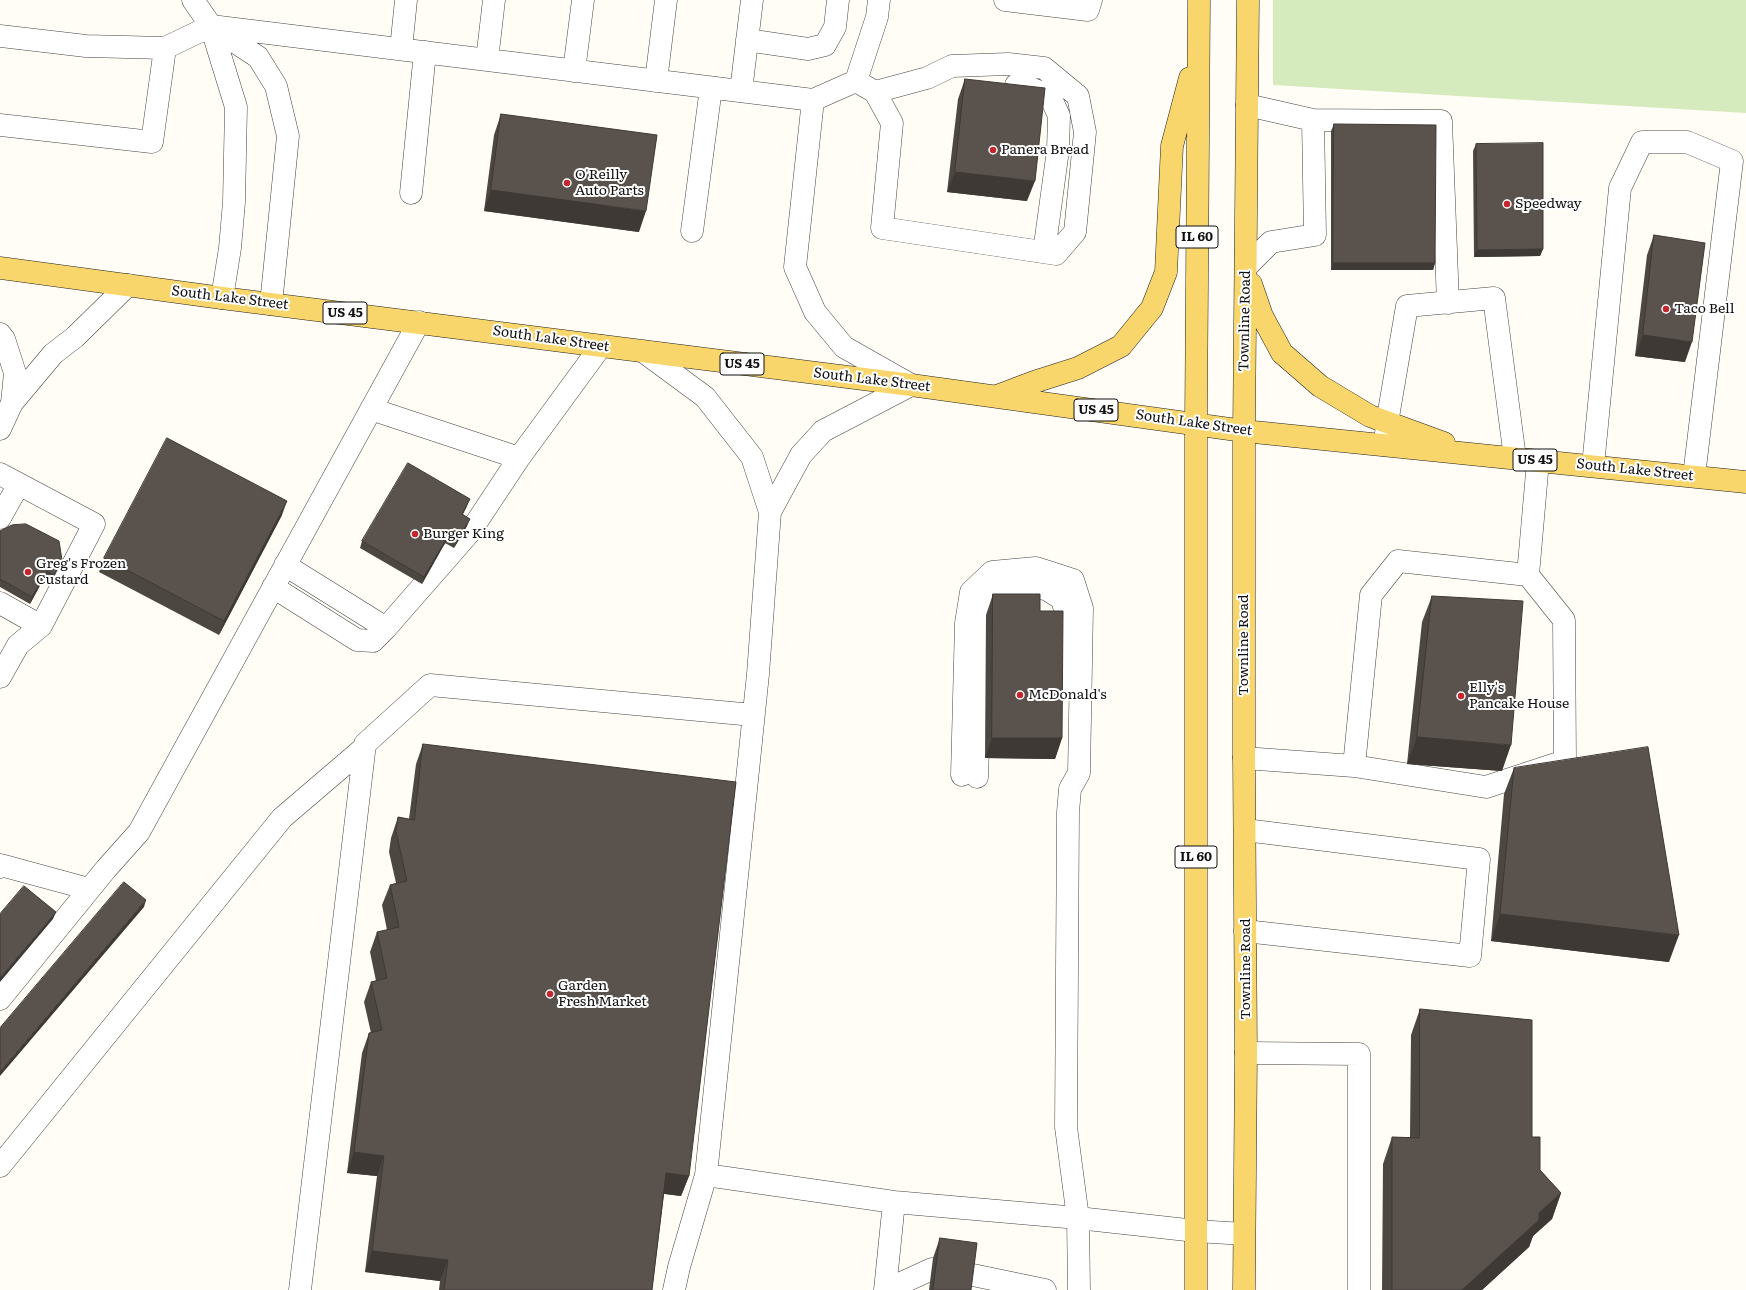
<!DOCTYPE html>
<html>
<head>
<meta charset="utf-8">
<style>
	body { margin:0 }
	canvas { display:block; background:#fffdf5 }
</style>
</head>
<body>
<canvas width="1746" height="1290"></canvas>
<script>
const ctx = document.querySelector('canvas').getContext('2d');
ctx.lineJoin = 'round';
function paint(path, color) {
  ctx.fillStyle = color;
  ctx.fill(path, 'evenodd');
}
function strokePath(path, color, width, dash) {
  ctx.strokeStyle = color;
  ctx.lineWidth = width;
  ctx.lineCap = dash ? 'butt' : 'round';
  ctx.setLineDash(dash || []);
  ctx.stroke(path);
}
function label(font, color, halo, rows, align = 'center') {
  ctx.font = font + ' Literata,serif';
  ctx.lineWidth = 4;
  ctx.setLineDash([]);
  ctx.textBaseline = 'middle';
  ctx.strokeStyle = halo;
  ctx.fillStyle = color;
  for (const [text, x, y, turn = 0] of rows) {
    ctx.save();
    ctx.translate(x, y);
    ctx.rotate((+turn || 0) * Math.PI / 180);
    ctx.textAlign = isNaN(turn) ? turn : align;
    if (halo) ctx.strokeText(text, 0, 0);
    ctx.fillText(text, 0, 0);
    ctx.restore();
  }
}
const green = new Path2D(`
	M1273,0H1746V113L1273,85Z`);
const minor = new Path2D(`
	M193,0L211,26L236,107L234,202L230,248L222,298
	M1005,0L1088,10L1091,0
	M215,29L258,57L276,86L288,136L271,304
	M0,36L86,46L165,48L211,26L813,100L856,81L877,17L879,0
	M747,40L808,49L825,45L835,27L838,0
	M401,49L406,0
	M487,60L494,0
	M574,71L583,0
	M656,81L666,0
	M856,81L875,92L892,123L882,228L1056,254L1075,232L1085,132L1078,96L1044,68L1008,64L952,66L927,78L875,92
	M1016,85L1025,86L1050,96L1059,116L1058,150L1044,252
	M741,91L752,0
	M813,100L795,267L815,312L844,347L911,385
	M1313,120L1441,121L1448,303
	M0,125L152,142L165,48
	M411,193L425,52
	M692,231L711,88
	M1246,267L1271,242L1315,235L1313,120L1247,105
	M0,334L4,339L15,373L12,403
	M644,352L705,397L752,457L770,512L758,674L706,1175L894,1202L1078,1218L1196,1231L1244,1234
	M371,409L519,458L601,346
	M0,429L12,403L53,354L75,337L128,285
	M1385,445L1387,423L1407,306L1494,298L1515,458
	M1593,466L1620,188L1642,142H1687L1732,161L1694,476
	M0,474L94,524L41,626L0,603
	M770,512L801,455L823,431L911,385
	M0,518L19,484
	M285,565L386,628
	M273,587L357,640L373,641L386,628L470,532L519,458
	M0,677L18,645L41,626
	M1244,758L1354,766L1371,595L1398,561L1528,575L1538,461
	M1354,766L1486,787L1565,761L1564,620L1528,575
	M962,775L966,623L971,592L992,572L1036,568L1073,580L1082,608L1079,773L1070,789L1068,812L1066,1127L1078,1218L1079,1290
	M977,777L983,608L998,592L1018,585L1046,589L1062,599L1066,614V681
	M1245,830L1479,859L1470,956L1245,931
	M0,867L1,865L89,889
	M0,999L106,869L139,832L419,322
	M1246,1053L1359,1054V1290
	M0,1166L282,818L365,747
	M968,1274L1045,1290
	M300,1290L365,744L430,685L753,715
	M674,1290L679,1267L706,1175
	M885,1290L894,1202
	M886,1290L932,1269`);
const major = new Path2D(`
	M0,268L222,298L911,385L1244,431L1746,482
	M1251,284L1262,316L1282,353L1320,386L1370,416L1444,443
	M997,396L1034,382L1078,368L1121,346L1152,308L1166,272L1172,146L1190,78
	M1196,1290V423L1199,0
	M1244,1290L1246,1053L1244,758V431L1248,0`);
const wall = new Path2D(`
	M965,79L1027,201L947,192L958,99Z
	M501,114L639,232L484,211L494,135Z
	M1334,124L1435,263L1433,270H1331V131Z
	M1476,144L1543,249L1540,256L1474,257L1473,151Z
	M1654,235L1685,362L1635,356L1647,255Z
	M467,506L463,514L467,526L454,548L445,543L422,584L360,548L362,541Z
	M282,515L219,635L99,572L104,558Z
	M0,531L59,566L51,582L44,578L30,604L0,587Z
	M993,594L1040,611L1062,738L1055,759L985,758L986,615Z
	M1432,596L1502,771L1407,764L1422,622Z
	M423,744L689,1176L681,1196L664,1194L652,1290H439L440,1281L365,1272L377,1176L347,1173L362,1053L369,1033H371L364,1002L371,982L376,981L370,952L377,932L387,930L382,905L390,885L396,883L389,852L391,838L398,817L409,819L416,764Z
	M1514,768L1669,962L1491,941L1504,794Z
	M1420,1009L1532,1137L1540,1170L1561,1193L1552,1219L1533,1236L1529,1247L1482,1290H1382L1383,1164L1392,1137H1410L1411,1035Z
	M940,1238L971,1290H929L933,1258Z`);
const shadedWall = new Path2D(`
	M955,172L1035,181L1027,201L947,192Z
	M491,190L646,211L639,232L484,211Z
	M1543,249L1540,256L1474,257L1477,250Z
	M1333,263H1435L1433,270H1331Z
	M1643,335L1692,342L1685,362L1635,356Z
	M470,499L467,506L459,521L462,514Z
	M287,501L282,515L219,635L224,621Z
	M470,519L467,526L454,548L457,541Z
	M448,536L445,543L422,584L424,577Z
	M47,571L44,578L30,604L32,597Z
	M1417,737L1511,745L1502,771L1407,764Z
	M992,738H1062L1055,759L985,758Z
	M146,900L144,907L0,1076V1072Z
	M56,912L53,919L0,982V978Z
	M1500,914L1679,935L1669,962L1491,941Z
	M354,1152L384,1156L377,1176L347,1173Z
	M666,1173L689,1176L681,1196L659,1193Z
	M1561,1193L1552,1219L1533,1236L1529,1247L1482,1290H1462L1539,1213Z
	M372,1251L448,1260L440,1281L365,1272Z`);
const building = new Path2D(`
	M965,79L1045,88L1035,181L955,172Z
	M501,114L657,135L646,211L491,190Z
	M1334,124L1436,125L1435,263H1333Z
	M1543,143V249L1477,250L1476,144Z
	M1654,235L1705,243L1692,342L1643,335Z
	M167,438L287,501L224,621L104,558Z
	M408,463L470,499L462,514L470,519L457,541L448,536L424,577L362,541Z
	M26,524L59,541L62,560L54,575L47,571L32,597L0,579V531L12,525Z
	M993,594H1040V611H1063L1062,738H992Z
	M1432,596L1523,601L1511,745L1417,737Z
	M423,744L736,782L689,1176L666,1173L652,1290H444L448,1260L372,1251L384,1156L354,1152L369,1033L382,1030L371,982L387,978L377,932L399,927L390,885L407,881L396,831L398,817L414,820Z
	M1648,747L1679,935L1500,914L1514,768Z
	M124,882L146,900L0,1072V1028Z
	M24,886L56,912L0,978V914Z
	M1420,1009L1532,1020V1137H1540V1170L1561,1193L1539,1213V1220L1462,1290H1392V1137L1419,1138Z
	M940,1238L977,1243L971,1290H933Z`);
const markers = [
	[993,150,4,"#c4262e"],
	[567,183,4,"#c4262e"],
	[1507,204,4,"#c4262e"],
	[1666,309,4,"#c4262e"],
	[415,534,4,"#c4262e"],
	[28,572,4,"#c4262e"],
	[1020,695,4,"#c4262e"],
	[1461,696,4,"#c4262e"],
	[550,994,4,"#c4262e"]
];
const shields = [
	[1197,237,42],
	[345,313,44],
	[742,364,44],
	[1096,410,44],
	[1535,460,44],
	[1196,857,42]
];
const shieldNames = [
	["IL 60",1197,237],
	["US 45",345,313],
	["US 45",742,364],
	["US 45",1096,410],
	["US 45",1535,460],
	["IL 60",1196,857]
];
const poiNames = [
	["Panera Bread",1001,150],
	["O'Reilly",575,175],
	["Auto Parts",575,191],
	["Speedway",1515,204],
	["Taco Bell",1674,309],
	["Burger King",423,534],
	["Greg's Frozen",36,564],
	["Custard",36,580],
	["Elly's",1469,688],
	["Pancake House",1469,704],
	["McDonald's",1028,695],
	["Garden",558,986],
	["Fresh Market",558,1002]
];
const streetNames = [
	["South Lake Street",230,298,7],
	["Townline Road",1245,321,-89],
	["South Lake Street",551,339,8],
	["South Lake Street",872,380,7],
	["South Lake Street",1194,423,8],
	["South Lake Street",1635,470,6],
	["Townline Road",1244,645,-90],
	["Townline Road",1246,969,-90]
];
paint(green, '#d5ebbd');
strokePath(minor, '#444', 23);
strokePath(major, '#222', 23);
strokePath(minor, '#fff', 22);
strokePath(major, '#f9d66b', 22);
paint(wall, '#4d4742');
paint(shadedWall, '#3f3936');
paint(building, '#5a524d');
strokePath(building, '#3f3936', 1);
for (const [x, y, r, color] of markers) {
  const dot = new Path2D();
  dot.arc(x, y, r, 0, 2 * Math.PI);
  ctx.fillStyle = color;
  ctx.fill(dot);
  strokePath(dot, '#fff', 1.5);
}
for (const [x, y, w] of shields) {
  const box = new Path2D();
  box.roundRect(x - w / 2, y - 11, w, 22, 3);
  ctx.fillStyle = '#fff';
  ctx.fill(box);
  strokePath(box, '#111', 1);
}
label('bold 13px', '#111', null, shieldNames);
label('14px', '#111', '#fff', poiNames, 'left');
label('14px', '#111', '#fff', streetNames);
</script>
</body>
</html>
